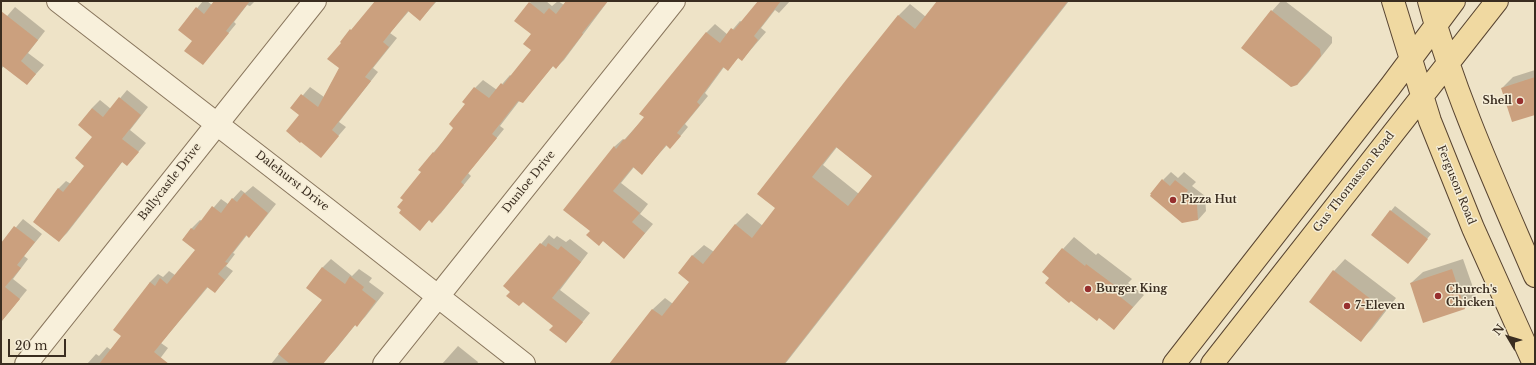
<!DOCTYPE html>
<html>
<head>
<meta charset="utf-8">
<style>
	body { margin:0 }
	#map { position:relative; width:1536px; height:365px; overflow:hidden; background:#eee3c7; font-family:"Libre Baskerville",serif }
	canvas { display:block }
	.frame { position:absolute; inset:0; border:2px solid #3a2d20; pointer-events:none }
	.north { position:absolute; left:1488px; top:317px; width:40px; height:40px; -webkit-text-stroke:3px #f5edd7; paint-order:stroke; rotate:308deg; font-size:11px; font-weight:700; line-height:16px; text-align:center; color:#3a2d20 }
	.north::after { content:''; display:block; margin:auto; width:14px; height:18px; background:#3a2d20; clip-path:polygon(50% 0,100% 100%,50% 72%,0 100%) }
	.scale { position:absolute; left:8px; top:339px; width:58px; height:18px; box-sizing:border-box; border:2px solid #3a2d20; border-top:0; padding-left:5px; font-size:12px; line-height:14px; white-space:nowrap; color:#3a2d20; -webkit-text-stroke:3px #f5edd7; paint-order:stroke }
</style>
</head>
<body>
<div id="map">
<canvas width="1536" height="365"></canvas>
<div class="frame"></div>
<div class="north">N</div>
<div class="scale">20 m</div>
</div>
<script>
const ctx = document.querySelector('canvas').getContext('2d');
ctx.lineJoin = 'round';
function paint(path, color) {
  ctx.fillStyle = color;
  ctx.fill(path, 'evenodd');
}
function strokePath(path, color, width, dash) {
  ctx.strokeStyle = color;
  ctx.lineWidth = width;
  ctx.lineCap = dash ? 'butt' : 'round';
  ctx.setLineDash(dash || []);
  ctx.stroke(path);
}
function label(font, color, halo, rows, align = 'center') {
  ctx.font = font + ' "Libre Baskerville",serif';
  ctx.lineWidth = 3;
  ctx.setLineDash([]);
  ctx.textBaseline = 'middle';
  ctx.strokeStyle = halo;
  ctx.fillStyle = color;
  for (const [text, x, y, turn = 0] of rows) {
    ctx.save();
    ctx.translate(x, y);
    ctx.rotate((+turn || 0) * Math.PI / 180);
    ctx.textAlign = isNaN(turn) ? turn : align;
    if (halo) ctx.strokeText(text, 0, 0);
    ctx.fillText(text, 0, 0);
    ctx.restore();
  }
}
const shadow = new Path2D(`
	M203,1H207L212,5L216,1H255L250,6L247,5L234,22L236,24L203,64L193,40L180,29Z
	M376,1H437L420,20L409,11L390,33L397,38L373,68L378,72L339,122L346,127L321,156L300,115L292,108L310,87L324,97Z
	M531,1H546L552,6L558,1L564,5L568,1H608L564,60L556,68L553,66L523,102L520,100L500,126L504,129L468,173L471,176L441,213L432,221L430,219L420,229L404,200L433,153L455,128L466,104L464,102L475,88L483,80L497,90L510,75L511,76L532,50L530,3Z
	M759,1H790L779,13L775,10L761,28L766,32L742,60L739,57L728,69L724,67L705,93L708,96L685,124L688,127L678,139L667,145L642,173L634,167L621,183L648,204L640,214L653,224L624,258L591,231L614,147L623,139L624,140L645,117L641,114L707,32L715,24L728,35L740,21L742,22Z
	M938,1H1069L785,364H615L612,362L653,309L665,298L673,304L690,282L692,256L704,245L714,252L735,225L747,213L763,226L776,208L898,16L910,4L926,17ZM837,147L873,176L859,194L823,165Z
	M1281,1H1285L1332,37V43L1308,73L1297,85L1272,11Z
	M15,7L45,31L28,53L44,65L27,84L4,66L1,69V23Z
	M1535,70V114L1502,88L1513,77Z
	M127,90L148,107L130,130L146,143L127,165L123,161L67,233L59,241L58,189L66,181L71,184L86,166L94,137L92,108L100,100L111,109Z
	M1171,172L1178,178L1184,172L1196,182L1192,186L1205,196L1206,211L1198,220L1163,180Z
	M253,186L276,204L257,228L249,236L247,235L233,253L235,254L226,266L233,271L223,283L215,292L208,287L161,343L168,348L156,364H87L96,354L99,356L107,347L111,350L122,335L150,282L158,274L163,277L169,271L175,275L196,250L183,239L192,228L200,220L202,221L221,199L228,204L241,190L245,193Z
	M1395,206L1431,234L1412,258L1372,234Z
	M23,219L42,234L24,256L28,259L13,279L27,290L1,322V245Z
	M549,235L554,239L557,236L566,242L570,239L588,253L560,290L590,313L566,342L554,325L504,286Z
	M1074,237L1096,255L1098,253L1132,279L1128,283L1144,295L1114,329L1050,278L1063,249Z
	M331,259L352,276L359,269L372,278L369,282L384,293L365,317L357,325L356,324L335,350L321,364H271L323,299L322,268Z
	M1345,259L1396,298L1372,329L1360,341L1310,302L1334,271Z
	M1463,259L1476,296L1465,308L1411,283L1423,272Z
	M458,346L478,362L477,364H442Z`);
const building = new Path2D(`
	M214,1H250L226,31L229,33L203,65L184,51L192,41L178,30L196,7L204,14Z
	M375,1H436L420,21L408,11L383,42L389,47L365,77L371,81L332,130L339,136L321,158L301,142L300,143L286,131L299,115L290,108L301,94L318,107L339,68L327,59L341,43L340,42L350,29L351,30Z
	M566,1H608L582,33L583,34L556,69L553,66L523,103L518,101L492,134L497,138L461,182L464,185L432,223L429,220L420,231L399,213L401,210L397,207L403,200L400,198L421,172L418,170L433,152L434,153L453,128L449,124L465,104L462,102L474,87L489,98L501,83L503,85L531,50L523,44L531,34L514,21L529,2L544,14L549,8L556,14Z
	M758,1H781L754,36L758,40L742,61L738,58L728,71L723,67L697,102L700,105L677,133L681,136L670,149L666,145L642,175L633,167L613,191L640,213L632,222L645,233L624,259L603,241L599,246L586,235L590,231L563,210L614,146L616,149L624,139L625,140L644,117L639,114L706,32L720,43L731,28L734,30Z
	M937,1H1068L784,364H609L652,309L662,316L689,282L678,273L692,255L703,264L735,224L752,238L775,208L757,194L846,80L898,15L915,29ZM836,147L872,176L848,206L812,177Z
	M1271,10L1320,49L1321,56L1297,85L1291,87L1241,48Z
	M1,11L38,40L21,61L36,74L27,85L1,65Z
	M1535,77V115L1512,122L1501,88Z
	M119,97L141,115L122,139L139,152L127,166L122,162L59,242L33,222L58,188L63,192L84,166L75,158L92,137L78,125L92,108L103,117Z
	M1162,179L1170,186L1175,180L1188,190L1185,195L1197,205L1198,220L1182,223L1150,196L1151,194H1150Z
	M244,193L268,213L249,238L246,235L225,262L228,263L218,274L225,280L215,293L207,287L154,352L169,364H99L121,336L113,330L150,282L155,286L160,278L167,284L195,250L182,240L191,228L194,230L212,206L221,213L232,198L237,202Z
	M1390,210L1428,239L1408,264L1371,235Z
	M14,226L35,242L17,265L21,268L5,287L20,299L1,322V243Z
	M540,243L546,247L548,243L558,250L561,246L581,262L552,298L583,322L566,343L549,330L553,326L523,302L519,306L506,296L510,292L503,286Z
	M1062,248L1085,266L1086,264L1121,290L1118,295L1133,307L1114,330L1099,318L1097,321L1071,301L1069,303L1045,283L1049,278L1042,272Z
	M322,267L345,284L350,276L364,287L362,290L376,301L357,327L355,325L323,364H290L278,354L322,300L306,288Z
	M1452,269L1465,309L1423,323L1410,283Z
	M1333,270L1385,310L1361,342L1309,302Z`);
const minor = new Path2D(`
	M58,1L328,210L524,364
	M26,364L315,1
	M384,364L674,1`);
const major = new Path2D(`
	M1393,1L1430,121L1473,228L1534,364
	M1429,1C1455,96 1496,185 1535,276
	M1174,364L1390,87L1454,1
	M1212,364L1497,1`);
const markers = [
	[1520,101,4,"#972f2e"],
	[1173,200,4,"#972f2e"],
	[1088,289,4,"#972f2e"],
	[1438,296,4,"#972f2e"],
	[1347,306,4,"#972f2e"]
];
const poiNames = [
	["Shell",1512,101,"right"],
	["Pizza Hut",1181,200],
	["Burger King",1096,289],
	["Church's",1446,290],
	["Chicken",1446,303],
	["7-Eleven",1355,306]
];
const streetNames = [
	["Dalehurst Drive",292,181,38],
	["Ballycastle Drive",170,182,-52],
	["Dunloe Drive",529,182,-51],
	["Gus Thomasson Road",1354,182,-52],
	["Ferguson Road",1456,185,68]
];
paint(shadow, '#0003');
paint(building, '#cba07e');
strokePath(minor, '#89765d', 24);
strokePath(major, '#584431', 24);
strokePath(minor, '#f8f0db', 22);
strokePath(major, '#f0d9a1', 22);
for (const [x, y, r, color] of markers) {
  const dot = new Path2D();
  dot.arc(x, y, r, 0, 2 * Math.PI);
  ctx.fillStyle = color;
  ctx.fill(dot);
  strokePath(dot, '#f5edd7', 1.5);
}
label('bold 11px', '#3a2d20', '#f5edd7', poiNames, 'left');
label('11px', '#3a2d20', '#f5edd7', streetNames);
</script>
</body>
</html>
